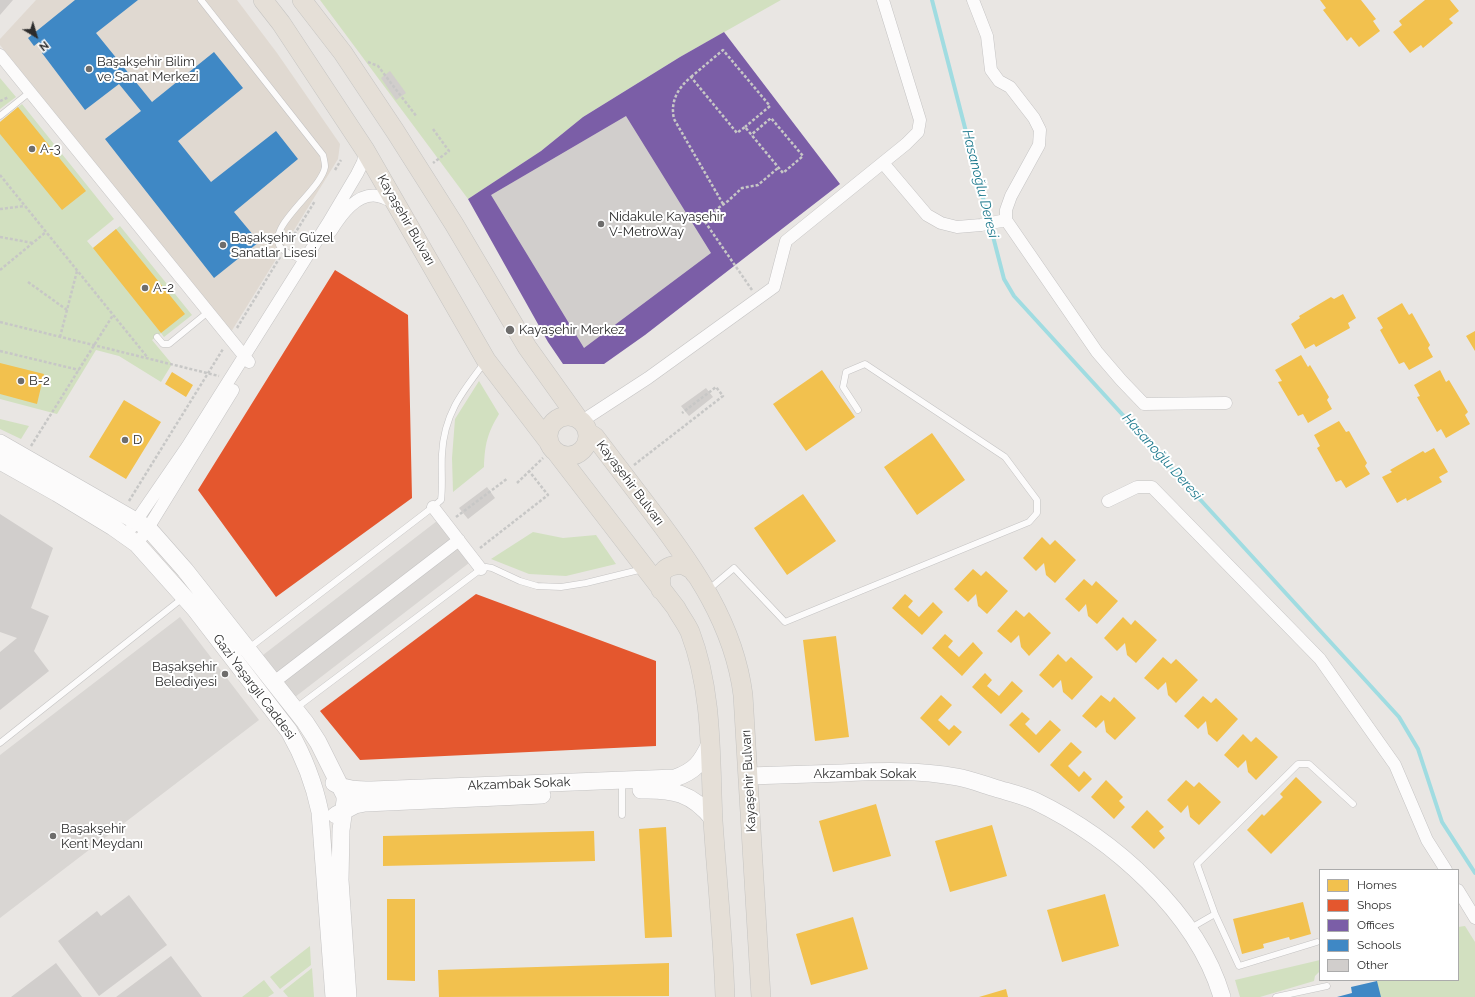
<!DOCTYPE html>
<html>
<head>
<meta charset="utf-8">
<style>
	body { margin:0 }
	#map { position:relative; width:1475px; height:997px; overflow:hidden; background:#e9e6e3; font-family:Raleway,sans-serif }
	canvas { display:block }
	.legend { position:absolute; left:1319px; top:869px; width:140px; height:112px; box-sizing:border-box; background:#fff; border:1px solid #ababab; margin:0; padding:5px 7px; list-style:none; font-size:12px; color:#2c2c2c }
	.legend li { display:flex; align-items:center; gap:8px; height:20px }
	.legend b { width:20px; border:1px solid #ababab }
	.north { position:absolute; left:16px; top:16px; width:40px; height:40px; -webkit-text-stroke:3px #fff; paint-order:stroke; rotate:142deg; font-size:11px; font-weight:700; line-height:16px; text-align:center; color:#2c2c2c }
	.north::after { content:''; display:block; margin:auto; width:14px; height:18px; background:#2c2c2c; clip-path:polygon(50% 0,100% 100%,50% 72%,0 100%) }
</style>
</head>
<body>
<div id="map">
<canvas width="1475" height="997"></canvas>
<ul class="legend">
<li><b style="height:11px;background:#f2c14e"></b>Homes</li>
<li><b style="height:11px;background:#e4572e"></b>Shops</li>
<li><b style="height:11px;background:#7b5ea7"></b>Offices</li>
<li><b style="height:11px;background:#3f88c5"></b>Schools</li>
<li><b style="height:11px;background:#d1cecc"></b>Other</li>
</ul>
<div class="north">N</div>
</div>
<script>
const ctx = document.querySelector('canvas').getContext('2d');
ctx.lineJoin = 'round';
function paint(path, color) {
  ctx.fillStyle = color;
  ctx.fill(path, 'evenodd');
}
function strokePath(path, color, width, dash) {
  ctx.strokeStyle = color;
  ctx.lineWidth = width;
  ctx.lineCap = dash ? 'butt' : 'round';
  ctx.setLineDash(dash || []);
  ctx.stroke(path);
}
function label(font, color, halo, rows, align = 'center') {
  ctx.font = font + ' Raleway,sans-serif';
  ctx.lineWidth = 4;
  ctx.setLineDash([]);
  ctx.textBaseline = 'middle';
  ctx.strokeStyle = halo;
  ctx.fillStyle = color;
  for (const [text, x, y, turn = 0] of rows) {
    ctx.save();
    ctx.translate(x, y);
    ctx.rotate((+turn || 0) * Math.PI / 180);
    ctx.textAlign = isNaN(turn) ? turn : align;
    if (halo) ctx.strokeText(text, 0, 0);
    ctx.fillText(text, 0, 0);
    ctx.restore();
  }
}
const education = new Path2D(`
	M36,0H237L277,53L340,144L338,159L231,332L0,45V39Z`);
const green = new Path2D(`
	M320,0H781L680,57L583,117L541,151L468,199Z
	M0,78L16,97L0,109Z
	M22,104L114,219L87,241L93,248L120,226L192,315L164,337L161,333L152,340L172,364L161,382L119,356L96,350L57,414L0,399V122Z
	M479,381L499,414C487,434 485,444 484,467L453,492L452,458L455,419Z
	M0,419L29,426L21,439L0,429Z
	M533,532L563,538L596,535L616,564L566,576L529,574L491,559Z
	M1465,926L1475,942V997H1380L1376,980H1458V927Z
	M310,946L311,965L280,989L270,977Z
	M1320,960V971L1315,976L1314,981L1260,997H1240L1235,980Z
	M312,968L314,997H288L283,991Z
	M264,980L274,993L268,997H242Z`);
const plaza = new Path2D(`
	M437,521L469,563L295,697L263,655Z
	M180,617L259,720L0,918V755Z`);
const homes = new Path2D(`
	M1320,0H1361L1376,19L1373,21L1380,31L1359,47L1351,37L1347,41L1323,10L1326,8Z
	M1425,0H1450L1459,11L1449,19L1453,23L1423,48L1421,45L1410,53L1393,32L1402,25L1399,21Z
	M18,107L86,191L62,210L0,134V122Z
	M116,229L185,314L161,333L93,248Z
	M339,277L393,309L384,324L378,321L360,354L311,326Z
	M1343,294L1356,318L1348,323L1350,328L1316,347L1314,344L1305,349L1291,324L1300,318L1299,316L1331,297L1334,299Z
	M1402,303L1409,315L1412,313L1430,345L1428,348L1433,357L1409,370L1404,362L1399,364L1380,330L1383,328L1377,318Z
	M1475,331V351L1466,336Z
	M1301,355L1308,367L1310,365L1329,397L1327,400L1332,409L1308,423L1303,414L1298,416L1278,382L1282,381L1275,370Z
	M0,363L44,374L37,404L0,394Z
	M822,370L855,417L806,451L773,404Z
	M1440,370L1446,382L1449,380L1468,412L1465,415L1470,424L1446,438L1441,429L1437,432L1417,397L1420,396L1414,385Z
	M172,372L193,385L186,397L165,384Z
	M124,400L161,422L126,479L89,457Z
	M351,420H365V423H373V420H409V431H406V468L393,467V464H384V467H349V458H353V447H349Z
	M1339,421L1346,432L1349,431L1367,463L1365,466L1370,474L1346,488L1341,480L1336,482L1317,448L1320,446L1314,435Z
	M932,433L965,480L917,515L884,467Z
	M1434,448L1448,472L1439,477L1442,482L1407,501L1406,498L1397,503L1382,477L1392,472L1390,470L1423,451L1425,453Z
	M263,469L301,518L253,555L215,506Z
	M803,494L836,541L787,575L754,528Z
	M1042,537L1050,545L1055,540L1076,560L1055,583L1046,575L1044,563L1036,571L1023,558Z
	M973,569L981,576L986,571L1008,591L987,614L978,606L976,594L968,602L954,589Z
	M1084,579L1092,586L1096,581L1118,601L1097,624L1088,616L1086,604L1079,612L1065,599Z
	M905,594L913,601L908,607L919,617L933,602L943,612L922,635L892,608Z
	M1016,610L1024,617L1029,612L1051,633L1029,656L1021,647L1019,635L1011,643L997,631Z
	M526,615L582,636L570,668L514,647Z
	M1123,617L1131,625L1135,620L1157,640L1136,663L1127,655L1125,643L1117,651L1104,638Z
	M945,634L953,641L948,647L959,657L973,642L983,653L962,676L932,648Z
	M836,636L849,737L815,741L803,640Z
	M1058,654L1066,662L1071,657L1093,677L1072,700L1063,692L1061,680L1053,688L1039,675Z
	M1163,657L1171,664L1176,659L1198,680L1176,703L1168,695L1166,682L1158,690L1144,678Z
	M464,673L468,730L405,734L402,677Z
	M985,673L992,680L987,686L999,696L1012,681L1023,691L1001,714L972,687Z
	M620,680V685H630V681L639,680L642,718L639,719L640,727H642L643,740L607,743V747L591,748L589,711H591V703H588L587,688L601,687V681Z
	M941,695L952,705L938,720L949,730L954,725L962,732L949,746L920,718Z
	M1101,695L1110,702L1114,697L1136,718L1115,740L1106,732L1104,720L1096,728L1082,716Z
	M1203,696L1211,703L1216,698L1238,719L1217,742L1208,734L1206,721L1198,729L1184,716Z
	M1022,712L1030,719L1025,724L1036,735L1050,720L1061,730L1039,753L1009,725Z
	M1243,734L1251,742L1256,737L1278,757L1256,780L1248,772L1246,760L1238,768L1224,755Z
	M1071,742L1082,752L1068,766L1079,777L1084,771L1092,779L1079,792L1050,765Z
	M1296,777L1322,802L1271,854L1247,830L1262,814L1264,816L1283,797L1280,794Z
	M1106,780L1123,797L1119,801L1125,807L1114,819L1091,797Z
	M1186,780L1194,787L1199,782L1221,802L1199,825L1190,817L1188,805L1181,813L1167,800Z
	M876,804L891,856L833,872L819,821Z
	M1147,810L1164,827L1159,831L1165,838L1154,849L1131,827Z
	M992,825L1007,876L950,892L935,841Z
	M666,827L672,937L645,938L639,829Z
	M594,831L595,861L383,866V836Z
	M1105,894L1119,946L1062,962L1047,910Z
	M387,899H415V981L387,980Z
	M1303,902L1311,934L1290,940L1289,937L1263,944L1264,948L1242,954L1233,919Z
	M853,917L868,969L811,985L796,934Z
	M669,963V996L439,997L438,970Z
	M1006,989L1008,997H979Z`);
const shops = new Path2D(`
	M335,270L408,315L412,498L276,597L198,490Z
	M476,594L656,661V746L360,760L320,711Z`);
const offices = new Path2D(`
	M724,32L840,184L645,335L604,364H563L548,342L468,199L541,151L583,117L680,57Z`);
const schools = new Path2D(`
	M75,0H138L96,33L152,102L214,52L243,88L178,141L211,182L276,131L298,159L234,212L259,242L214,278L105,139L141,111L119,84L85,110L42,53L45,50L39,42L34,46L28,38Z
	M1377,981L1381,997H1337L1352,993L1351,987Z`);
const stream = new Path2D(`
	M932,0L1004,279L1014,296L1399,717L1418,749L1442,822L1475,873`);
const building = new Path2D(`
	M0,0H13L0,15Z
	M390,71L406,93L396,100L381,78Z
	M626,116L711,253L584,348L491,195Z
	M706,388L713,397L689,416L681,406Z
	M487,487L495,498L468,519L459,508Z
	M0,514L53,548L31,608L49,616L34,651L49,671L0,710V652L17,638L0,632Z
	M129,895L167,945L99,996L58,941L97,911L101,916Z
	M171,956L202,997H116Z
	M56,963L82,997H11Z`);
const path = new Path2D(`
	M368,62L378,66L417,117
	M691,77L723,50L770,106L745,127
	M0,101L9,97
	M433,129L449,151L433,163
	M335,170L341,160
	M0,175L148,358
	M723,204L674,119C670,101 678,88 691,77L737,133L745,127L783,173L803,156L771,118L751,135
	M0,209L25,206
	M0,237L33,243
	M289,243L315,201
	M0,270L46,232
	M28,282L67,310
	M752,290L703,219L728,201L742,188L758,185L778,168
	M0,322L219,376
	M237,328L280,257
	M60,337L77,271
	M0,351L79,370
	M31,446L113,315
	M634,465L723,396L716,387L682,413
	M517,483L543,458
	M129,501L223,349
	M456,517L508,478
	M480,548L548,495L529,471`);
const lane = new Path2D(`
	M201,0L323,155C324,159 325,163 325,167C321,191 262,229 282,249C288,254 296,257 303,261
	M0,116L30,92
	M157,337L163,344H169L208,312
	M708,590L734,568L785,622L1029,522L1037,513V500L1005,457L865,364L846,372L843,387L858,410
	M249,648L433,507L441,500C443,485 441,469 442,454C444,414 462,392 485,362
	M296,708L481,569L486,567L492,568L520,581L537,586L561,587L586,583L643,569
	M0,743L184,597
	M622,815V782
	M1215,914L1239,966L1317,942
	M1189,929L1215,914L1197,864L1298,764H1309L1353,804
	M1276,997L1327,986`);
const street = new Path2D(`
	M973,0L987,36L991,70L999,81L1010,87L1034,118L1040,130L1039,145L1011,196L1006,210V220L1097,352L1121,380L1144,404L1226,403
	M0,55L249,362
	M883,163L927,215L941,223L957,227L981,225L1006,220
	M331,231C341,215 357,192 378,196C384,197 390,201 396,203
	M582,421L648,378L774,287L786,241L906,144L918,132L920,120L883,0
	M1108,501L1137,487H1152L1320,659L1395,765L1427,840L1446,870
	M433,507L481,569
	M132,527L187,447L328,223L357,174L363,162L365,150
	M137,544L148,528L233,390
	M274,682L459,540
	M1458,890L1475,918`);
const secondary = new Path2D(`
	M0,443L148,528L185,570L305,722L318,742L345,796V801L341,830L340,880L348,997
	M0,461L57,493L113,527L137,544L195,609L289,731C304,757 314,783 320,812L334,997
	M749,776C780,775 811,774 842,773C881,771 919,770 957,777C969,779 982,784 995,788C1008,792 1022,795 1035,801C1112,838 1197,912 1222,997
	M334,783C346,790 358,790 372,790L675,778C695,771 701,763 710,744
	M641,790C673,789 692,793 713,819
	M336,815L355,805L365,803L542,795`);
const primary = new Path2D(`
	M263,0L281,23L365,150L486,360L548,441
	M302,0L343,53L395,131L454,224L527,347L577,417
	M548 436a20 20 0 1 1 40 0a20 20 0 1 1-40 0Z
	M589,433L595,437C614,462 633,487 652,512C694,567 734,624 743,695L761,997
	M556,452L676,608C680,616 686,623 690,632C713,692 710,757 713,821C717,880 723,938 725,997
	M661,590C661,586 660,580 661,576C664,565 681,562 689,568C692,569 694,572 696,575`);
const markers = [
	[89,69,4,"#6e6d6c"],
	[32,149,4,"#6e6d6c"],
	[601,224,4,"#6e6d6c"],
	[223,245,4,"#6e6d6c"],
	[145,288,4,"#6e6d6c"],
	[510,330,5,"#6e6d6c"],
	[21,381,4,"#6e6d6c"],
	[125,440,4,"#6e6d6c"],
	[225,674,4,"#6e6d6c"],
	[53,836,4,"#6e6d6c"]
];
const poiNames = [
	["Başakşehir Bilim",97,62],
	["ve Sanat Merkezi",97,77],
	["A-3",40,149],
	["Nidakule Kayaşehir",609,217],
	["V-MetroWay",609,232],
	["Başakşehir Güzel",231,238],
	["Sanatlar Lisesi",231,253],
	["A-2",153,288],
	["Kayaşehir Merkez",519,330],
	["B-2",29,381],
	["D",133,440],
	["Başakşehir",217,667,"right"],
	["Belediyesi",217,682,"right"],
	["Başakşehir",61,829],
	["Kent Meydanı",61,844]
];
const streetNames = [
	["Kayaşehir Bulvarı",406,220,60],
	["Kayaşehir Bulvarı",630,483,53],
	["Gazi Yaşargil Caddesi",254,687,53],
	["Akzambak Sokak",865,774],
	["Kayaşehir Bulvarı",749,781,-93],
	["Akzambak Sokak",519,784,-2]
];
const waterNames = [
	["Hasanoğlu Deresi",980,184,76],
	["Hasanoğlu Deresi",1162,457,48]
];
paint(education, '#e0d9d1');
paint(green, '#d2e0c0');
paint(plaza, '#d9d6d3');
paint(homes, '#f2c14e');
paint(shops, '#e4572e');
paint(offices, '#7b5ea7');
paint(schools, '#3f88c5');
strokePath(stream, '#a0dce1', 4);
paint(building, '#d1cecc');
strokePath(lane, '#c4c3c3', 7);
strokePath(street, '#c4c3c3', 13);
strokePath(secondary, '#c4c3c3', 18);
strokePath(primary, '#c5c4c2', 20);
strokePath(path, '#c7c7c6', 2.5, [3, 2]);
strokePath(lane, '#fcfbfb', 6);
strokePath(street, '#fcfbfb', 12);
strokePath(secondary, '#fcfbfb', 17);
strokePath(primary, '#e5dfd7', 19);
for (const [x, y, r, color] of markers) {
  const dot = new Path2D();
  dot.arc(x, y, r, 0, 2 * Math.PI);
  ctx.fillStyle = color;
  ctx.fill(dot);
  strokePath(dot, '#fff', 1.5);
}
label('13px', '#2c2c2c', '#fff', poiNames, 'left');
label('13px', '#2c2c2c', '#fff', streetNames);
label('italic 14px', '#1f7a8e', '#fff', waterNames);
</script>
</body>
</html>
